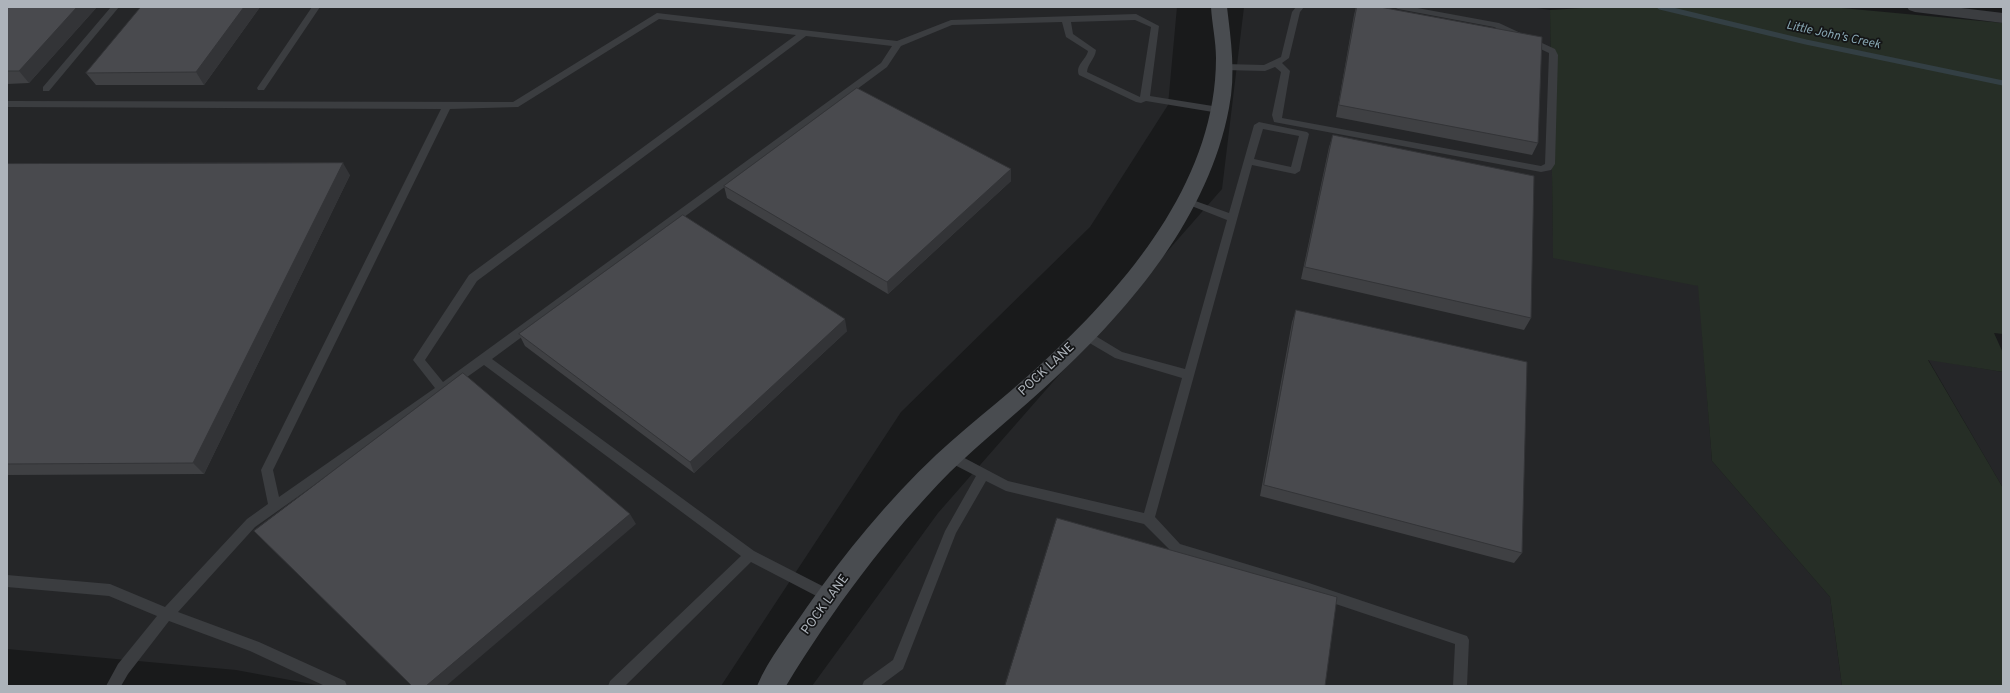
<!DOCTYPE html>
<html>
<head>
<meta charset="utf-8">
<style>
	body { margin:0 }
	#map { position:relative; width:2010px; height:693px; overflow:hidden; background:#191a1b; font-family:Overpass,sans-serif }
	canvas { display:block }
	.frame { position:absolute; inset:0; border:8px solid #adb3ba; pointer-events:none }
</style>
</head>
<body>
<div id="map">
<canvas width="2010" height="693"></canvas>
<div class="frame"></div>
</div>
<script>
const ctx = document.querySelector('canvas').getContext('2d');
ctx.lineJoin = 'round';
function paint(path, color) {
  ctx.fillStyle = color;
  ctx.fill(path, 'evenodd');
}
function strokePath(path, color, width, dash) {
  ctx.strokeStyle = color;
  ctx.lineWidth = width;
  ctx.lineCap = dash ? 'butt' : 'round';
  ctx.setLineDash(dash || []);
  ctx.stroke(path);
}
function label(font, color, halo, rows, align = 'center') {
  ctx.font = font + ' Overpass,sans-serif';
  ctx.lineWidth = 3.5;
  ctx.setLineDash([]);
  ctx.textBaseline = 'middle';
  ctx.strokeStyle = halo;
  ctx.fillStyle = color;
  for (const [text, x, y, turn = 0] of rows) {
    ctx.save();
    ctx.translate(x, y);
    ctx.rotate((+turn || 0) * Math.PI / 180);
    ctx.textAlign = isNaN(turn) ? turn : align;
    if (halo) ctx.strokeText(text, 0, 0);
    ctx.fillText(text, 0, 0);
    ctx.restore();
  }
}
const built = new Path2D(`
	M7,7H1177L1168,105L1090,227L901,412L721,686H322L236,670L7,649Z
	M1244,7H1531L1550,10L1553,237L1699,286L1712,461L1830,597L1842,686H812L938,513L1222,189Z
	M1928,359L2003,372V488Z`);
const green = new Path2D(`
	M1599,7H1831L2003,23V334L1994,333L2003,353V372L1928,360L2003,488V686H1842L1830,597L1712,461L1698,286L1553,258L1550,10Z`);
const stream = new Path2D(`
	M1660,7L1806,42L2003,83`);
const lane = new Path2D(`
	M111,7H119L49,91H43V87Z
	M312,7H320L264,90H258L257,88Z
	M1296,7H1304L1300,12L1289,58L1282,63L1290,71L1282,118L1541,166L1545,164L1549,53L1494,27L1398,9L1394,7H1412L1499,23L1555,49L1558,55L1555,164L1551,170L1541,172L1274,122L1272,115L1281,72L1275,67L1265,71L1224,70L1220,67L1224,64L1264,65L1281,57L1292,12Z
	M657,13L897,41L951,20L1136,14L1159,26L1150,96L1219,107L1224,110L1219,113L1146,101L1141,103L1136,102L1079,75C1075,65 1086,60 1088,51L1066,37L1062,22L952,25L901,46L887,67L492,359L754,551L836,593L837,597L836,601L831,603L826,601L751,562L625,686H608L610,681L741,556L484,365L255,527L178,612L259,642L345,681L347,686H325L250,651L169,621L128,674L121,686H106L118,664L157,616L109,596L7,587V575L110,584L165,607L247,519L268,504L261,470L441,109L7,107V101L513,102ZM659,19L796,35L469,275L413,360L435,388L279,497L273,470L450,109L518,107ZM1135,20L1151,27L1140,97L1087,72C1088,63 1095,59 1096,50L1073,34L1071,22ZM806,36L892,46L881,63L443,382L425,360L477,281Z
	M1259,122L1307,132L1309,134L1300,171L1295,174L1252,165L1155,517L1180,544L1306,582L1467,636L1469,640L1467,686H1453L1455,644L1306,594L1172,552L1144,524L1006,491L986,481L956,533L903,669L880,686H862L864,681L893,660L945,531L976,476L947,461L945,457L947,453L951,452L955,453L1008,481L1144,513L1182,378L1115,358L1081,338L1080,335L1081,332H1089L1122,352L1185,369L1227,220L1184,203L1182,201L1187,198L1229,213L1254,125ZM1263,129L1299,136L1291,167L1254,159Z`);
const street = new Path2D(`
	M1907,7H1953L2003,13V23L1915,12L1909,10Z`);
const secondary = new Path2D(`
	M1211,7H1227C1231,41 1236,74 1229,108C1209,215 1132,307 1054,379C1020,411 983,440 950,472C887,536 833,609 786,686H757C769,658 790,632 807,607C845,553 888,500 936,455C975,419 1017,388 1055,351C1135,275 1216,175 1216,58C1216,41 1212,24 1211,7Z`);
const wall = new Path2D(`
	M7,7H97L29,83L7,84Z
	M141,7H260L204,85H96L86,73Z
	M1356,7H1380L1538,143L1532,155L1336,117L1354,15Z
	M1333,135L1531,318L1524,330L1301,279L1329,147Z
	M7,164L350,175L204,474L7,475Z
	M1011,181L888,294L727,198L724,186Z
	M1296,310L1522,553L1514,563L1260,496L1292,322Z
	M847,331L694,473L525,346L519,334Z`);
const shadedWall = new Path2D(`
	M77,7H97L29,83L19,71Z
	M244,7H260L204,85L196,72Z
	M343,163L350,175L204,474L193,463Z
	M1011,169V181L888,294L887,282Z
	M845,319L847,331L694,473L690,462Z
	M630,514L636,524L446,686H426Z`);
const building = new Path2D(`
	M7,7H77L19,71H7Z
	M141,7H244L196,72L86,73Z
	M1357,7H1380L1542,37L1538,143L1339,105Z
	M857,88L1011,169L887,282L724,186Z
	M1333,135L1534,176L1531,318L1305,267Z
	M343,163L193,463L7,464V164Z
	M683,215L845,319L690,462L519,334Z
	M1296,310L1527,362L1522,553L1264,485Z
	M463,373L630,514L426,686H412L254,531Z
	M1057,518L1337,597L1325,686H1005Z`);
const farWaternames = [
	["Little John's Creek",1833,36,12]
];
const streetNames = [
	["POCK LANE",1047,370,-43],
	["POCK LANE",826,605,-54]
];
paint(built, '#252628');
paint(green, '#262e26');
strokePath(stream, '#333f44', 5);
paint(lane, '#3b3d40');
paint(street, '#3b3d40');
paint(secondary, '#494c50');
paint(wall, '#3f4043');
paint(shadedWall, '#333437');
paint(building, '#494a4e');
strokePath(building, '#333437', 1);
label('italic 12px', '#87a6b2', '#141516', farWaternames);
label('13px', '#adb3ba', '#141516', streetNames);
</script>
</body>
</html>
